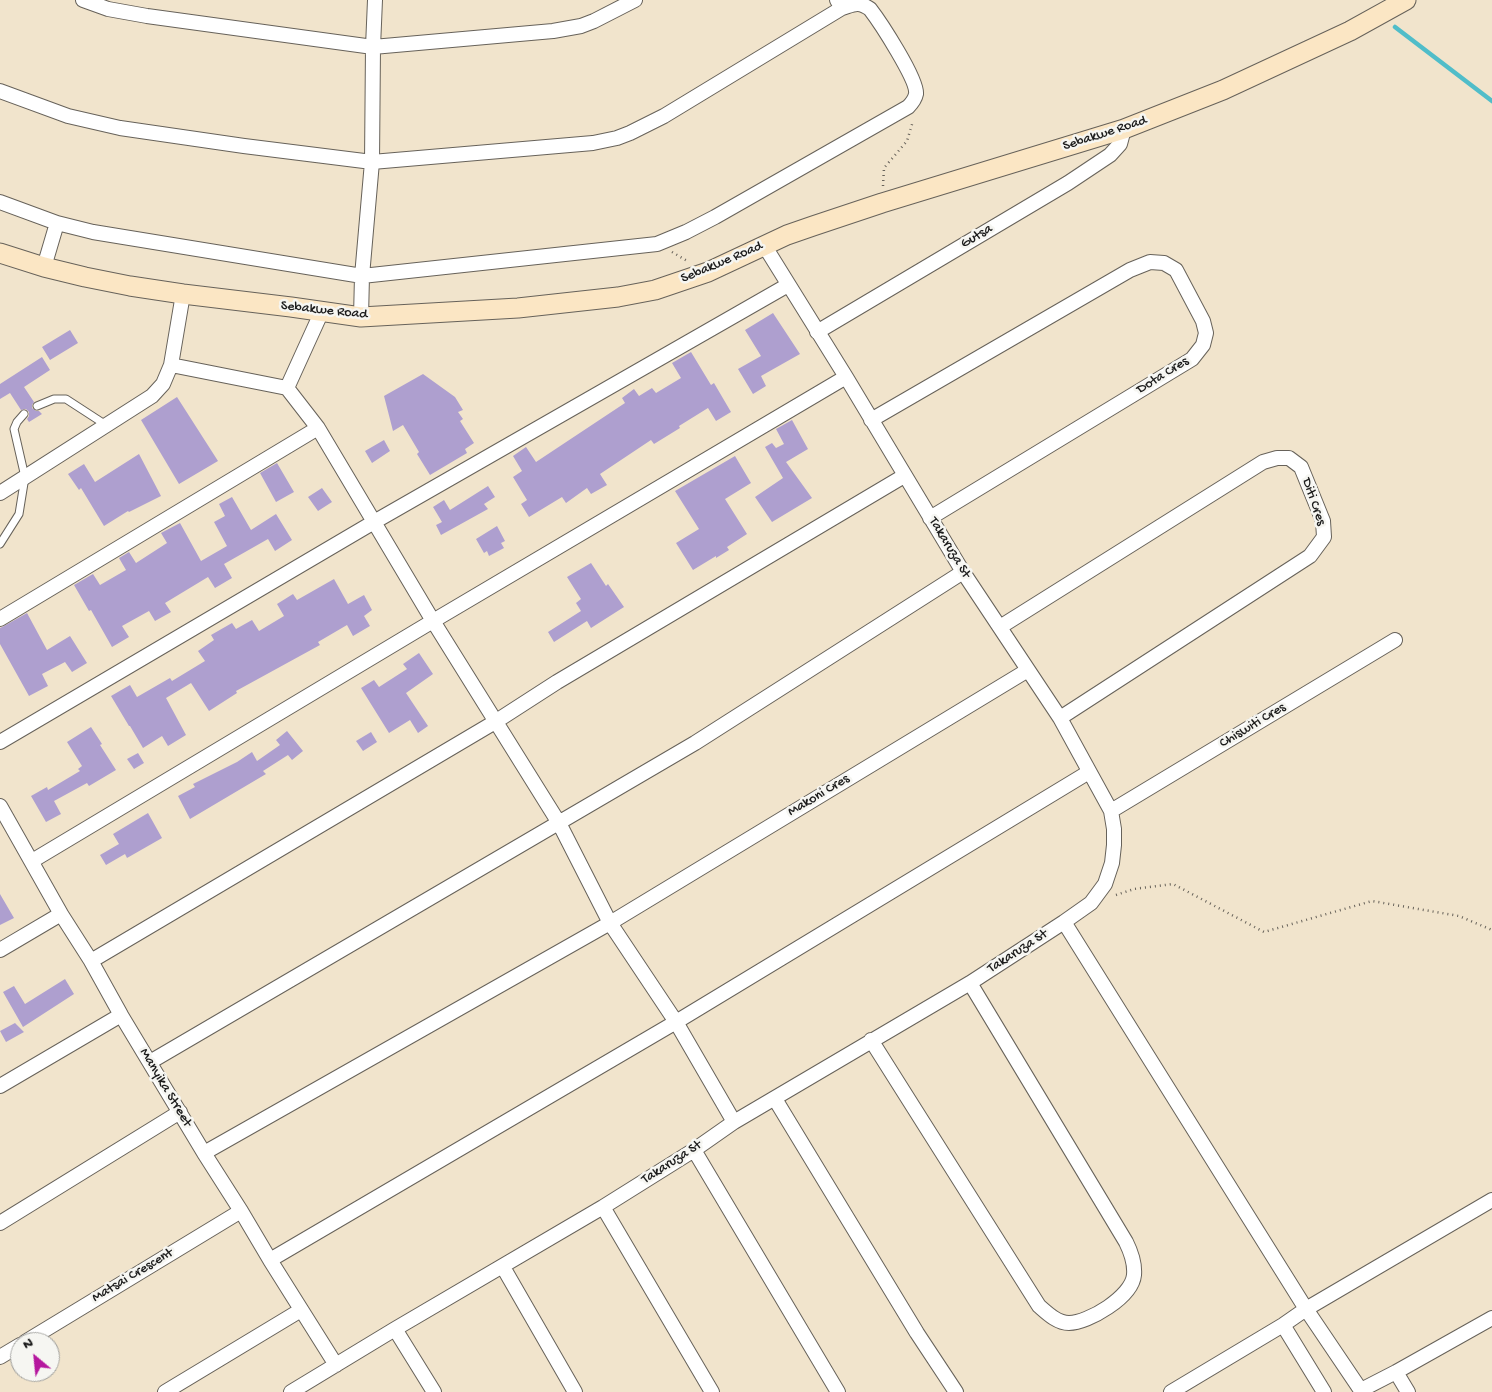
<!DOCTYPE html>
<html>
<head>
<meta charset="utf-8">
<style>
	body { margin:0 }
	#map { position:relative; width:1492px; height:1392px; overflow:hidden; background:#f1e4cc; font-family:"Gochi Hand",sans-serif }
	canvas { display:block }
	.north { position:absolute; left:10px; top:1332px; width:50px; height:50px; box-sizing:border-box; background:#f6f6f2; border:1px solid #9f9f9c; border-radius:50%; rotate:332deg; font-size:14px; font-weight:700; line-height:20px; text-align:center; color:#1c1c1c }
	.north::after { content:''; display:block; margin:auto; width:18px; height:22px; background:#b5179e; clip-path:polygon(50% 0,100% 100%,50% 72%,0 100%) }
</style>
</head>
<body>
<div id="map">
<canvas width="1492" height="1392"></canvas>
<div class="north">N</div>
</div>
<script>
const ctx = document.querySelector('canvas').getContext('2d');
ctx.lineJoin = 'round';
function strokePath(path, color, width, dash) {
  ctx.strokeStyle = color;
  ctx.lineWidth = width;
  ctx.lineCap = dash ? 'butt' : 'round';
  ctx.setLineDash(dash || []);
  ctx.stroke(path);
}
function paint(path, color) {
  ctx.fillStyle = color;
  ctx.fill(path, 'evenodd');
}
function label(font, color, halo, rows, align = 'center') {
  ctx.font = font + ' "Gochi Hand",sans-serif';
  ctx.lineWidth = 5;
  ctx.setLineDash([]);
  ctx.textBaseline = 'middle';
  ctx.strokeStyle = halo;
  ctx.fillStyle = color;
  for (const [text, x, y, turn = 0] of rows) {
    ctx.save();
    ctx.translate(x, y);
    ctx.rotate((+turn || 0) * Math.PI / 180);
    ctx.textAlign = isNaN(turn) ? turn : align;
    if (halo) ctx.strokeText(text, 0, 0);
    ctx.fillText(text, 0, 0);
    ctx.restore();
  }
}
const stream = new Path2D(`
	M1395,27L1492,101`);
const building = new Path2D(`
	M773,313L800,354L761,376L766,386L753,394L738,369L761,356L745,330Z
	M70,330L78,343L50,360L42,347Z
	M691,352L711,385L714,383L731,412L716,421L708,408L679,426L680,428L654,444L651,440L600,474L607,485L591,494L587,488L566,503L562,497L529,517L521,504L527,500L513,477L522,471L513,456L526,447L536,462L625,403L622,398L634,389L639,396L652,388L656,393L681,378L672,363Z
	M42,357L50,370L24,387L34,402L32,405V408L36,411H39L42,414L29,422L27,419L29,416V412L26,409L21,410L10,393L0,399V384Z
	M423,374L455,397L463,410L458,412L463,419L460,421L474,443L465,449L467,453L430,475L417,454L419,452L403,425L393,431L384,396Z
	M177,397L218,461L179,484L141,420Z
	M792,420L808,449L786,462L812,498L772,522L755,497L783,478L765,447L772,443L776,448L784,444L776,429Z
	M384,440L390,451L372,463L365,451Z
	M139,454L161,496L129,512L128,511L104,526L81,488L79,490L68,474L84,464L95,482Z
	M735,456L751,483L725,499L747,534L727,547L729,550L716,558V556L693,570L676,543L699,529L675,491Z
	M277,463L294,492L276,502L260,473Z
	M488,486L495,497L484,504L488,509L441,535L436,525L442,522L433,507L444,500L450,510Z
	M322,488L332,502L318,511L308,497Z
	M232,497L251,530L276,514L292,540L275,551L268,539L224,564L232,578L215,588L208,577L165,603L171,612L155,621L149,611L122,626L129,637L112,647L91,610L89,611L74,585L93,574L100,585L126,570L119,558L129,552L136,563L167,543L161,533L180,523L201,561L227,546L214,522L225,516L219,504Z
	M497,526L505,541L501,543L504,548L489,556L487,551L484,553L476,539Z
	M591,563L606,586L608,584L624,607L591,628L587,621L554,642L548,632L581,611L576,603L581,599L567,577Z
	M334,579L348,604L364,595L372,610L364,616L370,626L353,636L347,625L318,642L320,645L236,691L237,693L209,711L191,683L166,698L186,735L168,746L162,736L143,748L130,726H129L111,696L130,685L137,697L170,678L172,681L205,661L198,651L214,640L211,635L232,623L236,629L252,620L259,631L284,616L277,604L293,594L297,600Z
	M27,613L47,650L70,636L87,663L72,672L65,662L42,674L48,686L29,696L0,644V628L4,626Z
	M419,653L433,674L406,693L428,726L418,733L410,720L389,733L361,688L374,680L379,687L407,669L403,664Z
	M91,727L102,744L100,745L116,770L89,786L87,783L54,801L61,814L46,822L31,796L47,787L48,790L80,771L78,769L82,766L67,742Z
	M287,731L303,751L292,760L288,755L263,771L266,774L190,819L178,796L195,787L193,784L237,762L252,752L257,761L280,745L276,740Z
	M371,732L377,742L363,751L356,741Z
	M138,753L144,763L134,769L127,759Z
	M148,813L162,838L127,858L125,854L106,865L100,855L119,844L113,834Z
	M0,894L14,918L0,925Z
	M65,979L74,994L23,1027L3,992L14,986L25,1004Z
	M15,1023L24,1032L6,1042L0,1031Z`);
const path = new Path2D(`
	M883,186L884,168L907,141L913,121
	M672,252L689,262
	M1116,895L1134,889L1173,884L1264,932L1372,901L1459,916L1492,930`);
const lane = new Path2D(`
	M37,406L54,399H66L106,425
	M0,544L19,514L25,477L14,429L17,422L24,414`);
const street = new Path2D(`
	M83,0L108,9L147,16L373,47L553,31L581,26L594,21L635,0
	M0,91L68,116L120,128L244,146L372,162L593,143L617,138L630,133L664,116L842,8L837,0
	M0,202L57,223L93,232L362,276L657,244L686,232L715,217L908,107C912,103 915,99 916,94C918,80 880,22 870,9C858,1 855,4 842,8
	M44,267L57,223
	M361,317L362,276L372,162L373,47L375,0
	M817,332L1068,183L1110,155L1120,144L1124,129
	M171,365L287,388L318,428L433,621L559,823L610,923L676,1022L734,1122
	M287,388L322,311
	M871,420L1130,270L1150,262L1164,263L1176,270L1203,321L1206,333L1203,345L1192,359L930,518
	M0,493L152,396L163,384L171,365L183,294
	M0,619L318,428
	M1000,627L1263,462L1277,458H1289L1301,467L1323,521L1324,537L1310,556L1060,718
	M0,742L374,522L788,285
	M0,806L61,914L91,961L121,1015L204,1153L241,1211L270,1260L336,1365
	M1111,811L1395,640
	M32,861L433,621L846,377
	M1064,922L1306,1309L1362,1392
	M0,950L61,914
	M91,961L495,722L557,682L904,476
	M871,1040L1039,1306C1047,1313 1057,1323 1069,1323C1088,1323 1132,1297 1134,1275C1135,1264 1131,1252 1126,1242L970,983
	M150,1062L695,743L963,572
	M0,1086L121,1015
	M775,1099L917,1333L956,1392
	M694,1150L838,1392
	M204,1153L610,923L1028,670
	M603,1207L712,1392
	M0,1223L180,1112
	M270,1260L676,1022L1089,772
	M503,1267L575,1392
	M1283,1325L1324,1392
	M395,1329L434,1392
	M25,1342L241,1211
	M0,1357L20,1345
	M1396,1372L1408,1392
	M1361,1390L1396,1372L1492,1318
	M165,1392L301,1310
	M291,1392L395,1329L603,1207L694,1150L734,1122L970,983L1064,922L1091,903L1105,884L1112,863L1114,845V829L1111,811L1060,718L963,572L846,377L764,245
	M1171,1392L1283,1325L1306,1309L1492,1200`);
const secondary = new Path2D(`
	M0,253L44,267L85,277L130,286L183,294L291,307L361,317L518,308L618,297L655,290L708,272L787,235L813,226L882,203L1124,129L1223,90L1350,31L1406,0`);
const streetNames = [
	["Sebakwe Road",1105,134,-18],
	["Gutsa",977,237,-31],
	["Sebakwe Road",722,263,-23],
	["Sebakwe Road",324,311,6],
	["Dota Cres",1163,376,-32],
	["Diti Cres",1313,502,71],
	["Takaruza St",949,548,59],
	["Chiswiti Cres",1253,726,-31],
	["Makoni Cres",819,796,-31],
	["Takaruza St",1018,952,-33],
	["Manyika Street",165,1088,59],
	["Takaruza St",672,1163,-33],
	["Matsai Crescent",133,1276,-31]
];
strokePath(stream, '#50bdc9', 4.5);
paint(building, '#ae9fcf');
strokePath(lane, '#67625a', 9);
strokePath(street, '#67625a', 16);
strokePath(secondary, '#67625a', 21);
strokePath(path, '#67625a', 2.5, [1, 4]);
strokePath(lane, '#fff', 7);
strokePath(street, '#fff', 14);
strokePath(secondary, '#fbe6c4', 19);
label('14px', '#1c1c1c', '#f6f6f2', streetNames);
</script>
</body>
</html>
